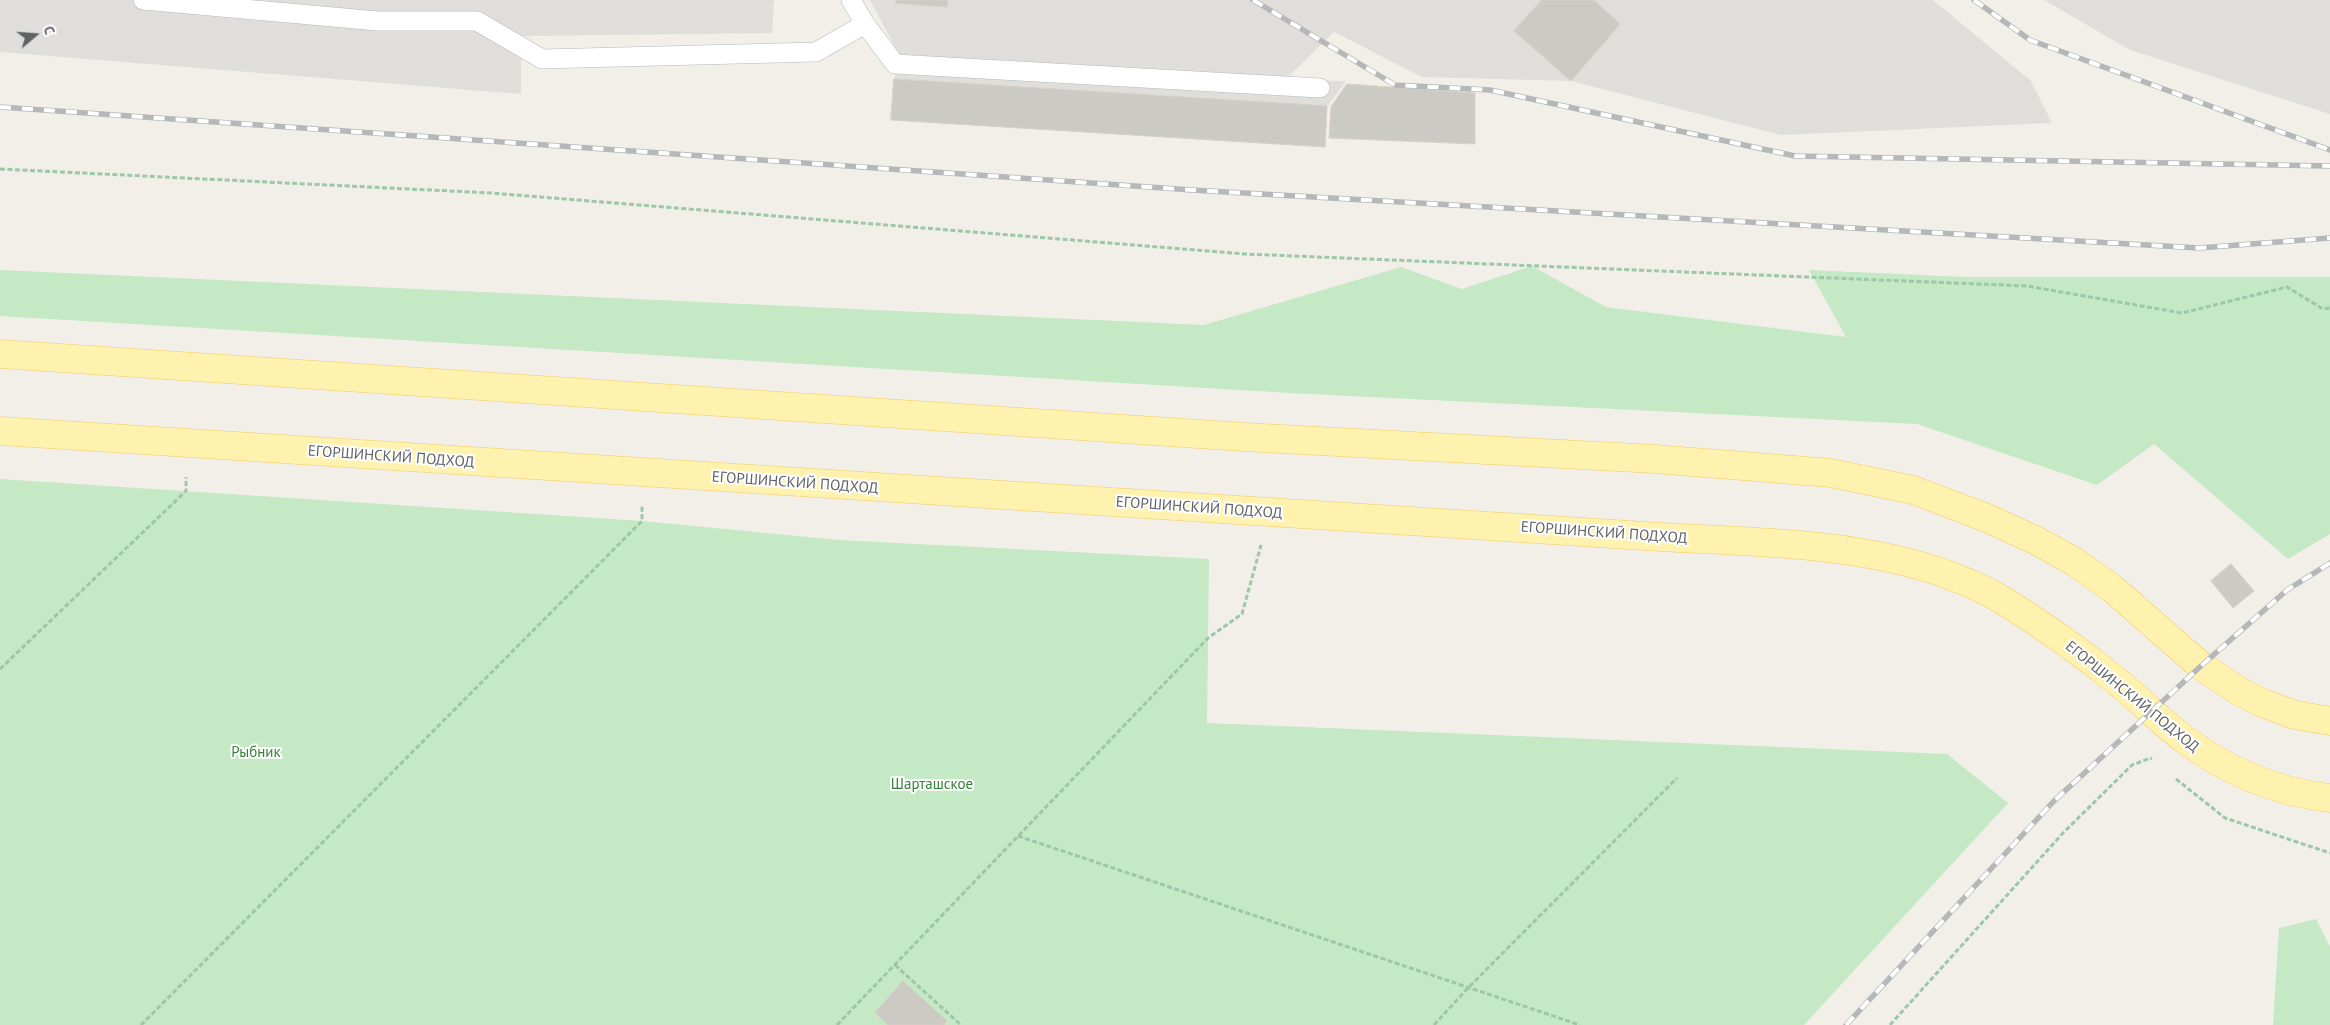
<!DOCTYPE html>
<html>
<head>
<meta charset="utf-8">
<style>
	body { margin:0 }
	#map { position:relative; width:2330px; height:1025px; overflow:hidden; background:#f1efe8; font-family:"PT Sans",sans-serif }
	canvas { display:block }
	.north { position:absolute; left:10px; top:10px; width:50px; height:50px; -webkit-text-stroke:4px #fff; paint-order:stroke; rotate:72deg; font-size:14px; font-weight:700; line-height:20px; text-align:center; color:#5f6368 }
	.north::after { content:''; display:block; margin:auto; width:18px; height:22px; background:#5f6368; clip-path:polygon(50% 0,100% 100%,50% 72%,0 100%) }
</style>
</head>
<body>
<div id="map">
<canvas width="2330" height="1025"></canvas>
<div class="north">С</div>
</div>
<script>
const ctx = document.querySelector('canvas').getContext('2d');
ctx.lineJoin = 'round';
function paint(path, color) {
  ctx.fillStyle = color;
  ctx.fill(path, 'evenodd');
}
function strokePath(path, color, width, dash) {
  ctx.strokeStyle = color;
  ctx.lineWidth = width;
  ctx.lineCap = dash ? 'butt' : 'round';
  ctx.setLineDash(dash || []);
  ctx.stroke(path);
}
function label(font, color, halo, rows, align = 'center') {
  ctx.font = font + ' "PT Sans",sans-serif';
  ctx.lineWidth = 4;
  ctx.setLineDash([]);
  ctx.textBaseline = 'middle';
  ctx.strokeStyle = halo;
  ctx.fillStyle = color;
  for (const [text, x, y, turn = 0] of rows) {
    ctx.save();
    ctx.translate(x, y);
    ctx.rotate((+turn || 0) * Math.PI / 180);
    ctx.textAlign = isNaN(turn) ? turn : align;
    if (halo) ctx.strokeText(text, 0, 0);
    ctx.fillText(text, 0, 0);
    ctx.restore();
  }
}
const industrial = new Path2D(`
	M0,0H774L772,33L521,36V94L0,52Z
	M870,0H1933L2031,81L2052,123L1781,135L1571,81L1422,77L1334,32L1285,80L1346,81L1327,107L1325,147L891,120L894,79L900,56Z
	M2044,0H2330V114L2130,50Z`);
const green = new Path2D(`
	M1532,266L1606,307L1846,337L1809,270L1965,277H2330V534L2288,559L2154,444L2097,485L1917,424L1290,393L0,316V270L1204,325L1401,267L1462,289Z
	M0,479L642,521L839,540L1209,559L1207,723L1947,754L2008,803L1804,1025H0Z
	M2316,919L2330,947V1025H2273L2279,928Z`);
const building = new Path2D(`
	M896,0H948L947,7L896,3Z
	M1542,0H1594L1620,24L1571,81L1514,31Z
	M894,79L1327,106L1325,147L891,120Z
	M1347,84L1475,93V144L1329,138L1331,107Z
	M2231,564L2254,591L2233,608L2211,581Z
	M903,981L947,1021L944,1025H888L875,1013Z`);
const path = new Path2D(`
	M0,169L491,193L1245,254L2027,286L2182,313L2287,287L2323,309L2330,308
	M0,669L186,491V477
	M2176,779L2225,818L2330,853
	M1018,836L1580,1025
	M895,965L961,1025
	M141,1025L642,521V505
	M837,1025L1208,638L1242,614L1261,545
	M1434,1025L1467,989L1677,778
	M1890,1025L2063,833L2132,765L2150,758L2152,759`);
const lane = new Path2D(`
	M143,0L378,21H477L542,59L816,52L865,24
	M851,0L865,24L895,64L1320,88`);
const primary = new Path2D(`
	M0,354L1244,437L1655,459L1831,473L1913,490L1987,518L2037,541L2075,562L2113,589L2201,666L2239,691L2262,703L2295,715L2330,721
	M0,431L1645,536C1762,544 1901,539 2004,601C2041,624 2078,650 2113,678C2137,697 2159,720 2184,739C2228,772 2276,792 2330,798`);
const rail = new Path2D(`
	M1253,0L1395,85L1490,90L1795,156L2330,166
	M1974,0L2030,40L2330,150
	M0,107L1192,190L2199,248L2330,238
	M1846,1025L2054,801L2201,666L2287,590L2330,563`);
const streetNames = [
	["ЕГОРШИНСКИЙ ПОДХОД",391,457,4],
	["ЕГОРШИНСКИЙ ПОДХОД",795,483,4],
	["ЕГОРШИНСКИЙ ПОДХОД",1199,508,4],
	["ЕГОРШИНСКИЙ ПОДХОД",1604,533,4],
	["ЕГОРШИНСКИЙ ПОДХОД",2132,697,39]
];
const parkNames = [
	["Рыбник",256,753],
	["Шарташское",932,785]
];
paint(industrial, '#e0deda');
paint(green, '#c5e8c5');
paint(building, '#cccac5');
strokePath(building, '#d6d1c6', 1);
strokePath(lane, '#b5b8bc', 20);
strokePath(primary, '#f2c960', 29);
strokePath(path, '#9cc7a9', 3, [5, 2.5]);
strokePath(lane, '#fff', 19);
strokePath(primary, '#fff2af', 28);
strokePath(rail, '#b6b7b8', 5.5);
strokePath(rail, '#fff', 4, [11]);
label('15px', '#5f6368', '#fff', streetNames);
label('15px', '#348238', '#fff', parkNames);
</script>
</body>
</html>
